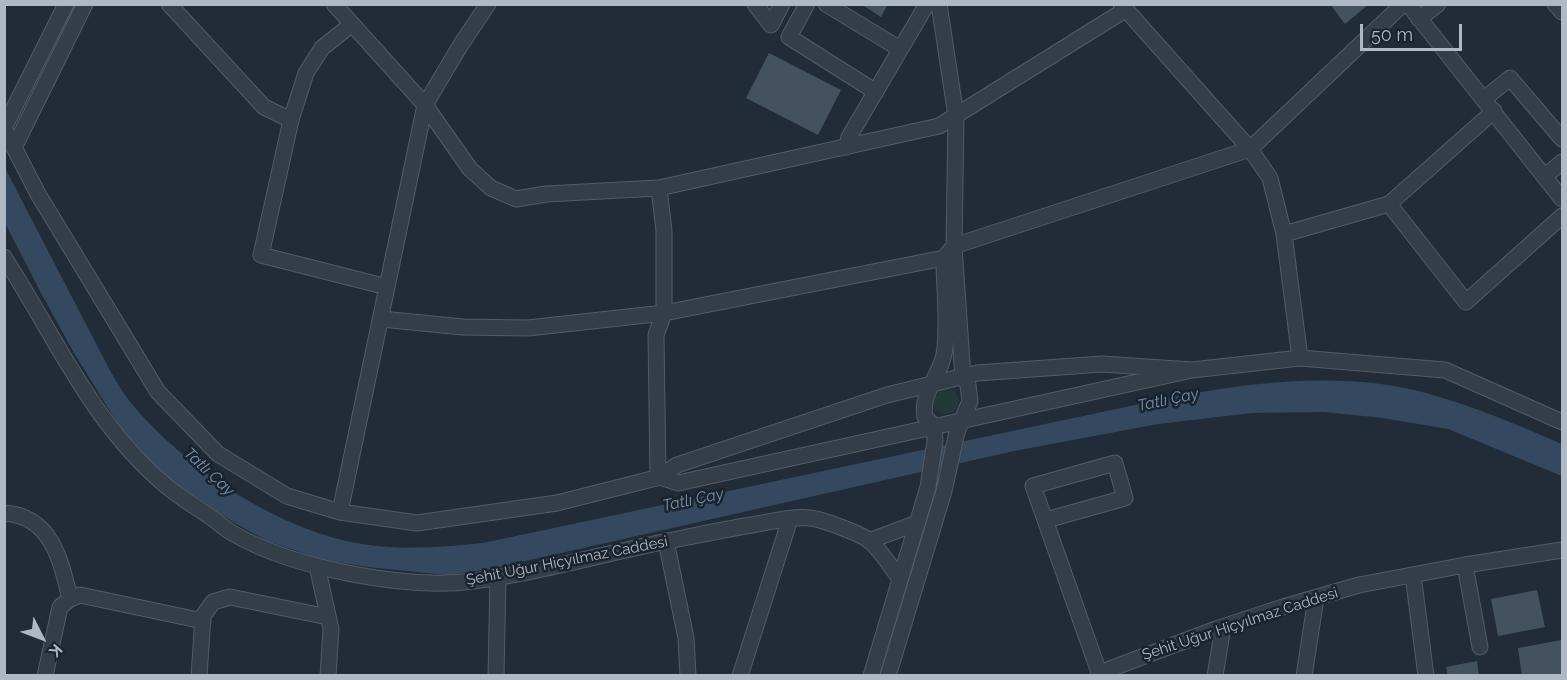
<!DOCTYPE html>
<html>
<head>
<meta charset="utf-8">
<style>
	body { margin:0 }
	#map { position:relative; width:1567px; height:680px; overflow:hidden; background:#212c38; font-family:Raleway,sans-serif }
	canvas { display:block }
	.frame { position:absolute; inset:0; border:6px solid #afb9c5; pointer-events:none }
	.north { position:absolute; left:12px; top:608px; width:60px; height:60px; -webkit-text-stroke:4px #1a232d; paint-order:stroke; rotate:132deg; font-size:16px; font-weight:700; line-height:24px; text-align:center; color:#afb9c5 }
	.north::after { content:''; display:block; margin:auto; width:21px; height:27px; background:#afb9c5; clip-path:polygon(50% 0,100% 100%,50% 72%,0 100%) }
	.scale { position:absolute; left:1360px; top:24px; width:102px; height:27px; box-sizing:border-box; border:3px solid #afb9c5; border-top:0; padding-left:8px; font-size:18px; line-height:21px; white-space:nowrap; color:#afb9c5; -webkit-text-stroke:4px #1a232d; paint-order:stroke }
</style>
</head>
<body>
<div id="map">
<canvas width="1567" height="680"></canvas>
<div class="frame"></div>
<div class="north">K</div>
<div class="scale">50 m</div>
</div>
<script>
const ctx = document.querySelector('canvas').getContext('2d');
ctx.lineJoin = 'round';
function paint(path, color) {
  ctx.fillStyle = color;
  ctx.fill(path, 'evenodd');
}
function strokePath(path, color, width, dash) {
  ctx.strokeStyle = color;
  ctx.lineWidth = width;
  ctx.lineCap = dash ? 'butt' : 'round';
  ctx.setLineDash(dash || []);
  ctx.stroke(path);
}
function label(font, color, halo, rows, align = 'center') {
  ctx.font = font + ' Raleway,sans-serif';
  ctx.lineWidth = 5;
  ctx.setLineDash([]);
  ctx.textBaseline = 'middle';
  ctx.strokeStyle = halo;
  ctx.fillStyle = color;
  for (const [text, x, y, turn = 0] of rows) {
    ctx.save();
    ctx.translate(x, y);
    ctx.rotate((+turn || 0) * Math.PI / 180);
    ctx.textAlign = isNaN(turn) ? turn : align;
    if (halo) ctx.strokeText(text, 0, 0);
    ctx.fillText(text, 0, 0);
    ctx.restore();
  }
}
const green = new Path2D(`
	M933 401a13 13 0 1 1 26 0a13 13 0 1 1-26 0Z`);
const water = new Path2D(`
	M4,166L103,357C111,373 120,389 131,403C186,469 283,534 369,545C407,550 445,547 483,543L1173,397C1256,382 1343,371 1426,393C1473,406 1518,425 1562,444V476L1448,429L1383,418L1324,412L1252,413L1158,424L1014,451L490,569L446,575L368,567L324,560L267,541L233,522L169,479L153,465L121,429L74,353L41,293L5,223Z`);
const building = new Path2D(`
	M861,4H888L881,17Z
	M1330,4H1369L1345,24Z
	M769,53L841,90L818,135L746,98Z
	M1537,590L1545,627L1498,636L1491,599Z
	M1562,640V676H1522L1518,648Z
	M1477,661L1479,676H1448L1446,667Z`);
const minor = new Path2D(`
	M169,4L264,107L291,120
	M334,4L425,105L470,169L491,188L516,199L546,194L659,188L664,231V313L656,335L658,478
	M755,4L771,25L782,4
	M807,4L789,37L876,92
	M826,4L900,49
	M1121,4L1250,149L1270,178L1284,234L1300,358
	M1408,4L1562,199
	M1555,4L1562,12
	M1419,19L1438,4
	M352,24L322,48L306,73L291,120L261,255L387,287
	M1484,99L1510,78L1562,139
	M1494,111L1389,204L1466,302L1562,216
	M4,128L38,194L158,392L218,454L287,496L340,512L417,523L557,503L660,477L677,465L887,395L977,373L1102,364L1192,370
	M4,128L66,4
	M847,147L849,137L927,4
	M14,148L85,4
	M1545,176L1562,162
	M659,188L939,126L1125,10
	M1284,234L1389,204
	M4,257C55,336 91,422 164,484C179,497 196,507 212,518C219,523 226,530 234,534C293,568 406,590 473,581C544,572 613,551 683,538C708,533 732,528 757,524C774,521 793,516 810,518C822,519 861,534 870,541C881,551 891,567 900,579
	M381,319L463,327L528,328L664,313L944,258L954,246L1250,149L1403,4
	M660,477L678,483L1192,370L1300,358L1445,370L1562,422
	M340,512L425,105L460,46L488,4
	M4,513C52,516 61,561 70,599
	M1046,520L1125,498L1115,463L1033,486L1100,675
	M666,541L686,638L688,676
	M869,541L917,523
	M1465,565L1480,647
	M317,566L331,629L328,676
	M1413,575L1426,676
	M45,676L60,607L70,599L80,595L203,621
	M199,676L203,616L213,602L230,597L328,617
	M496,676L498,576
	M740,676L790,519
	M871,676L928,487L935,441L934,426L925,417C920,390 943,375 945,347C948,318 944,288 944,258
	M888,676L944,491L957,432L970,401L968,385L963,377L954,246L956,116L939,4
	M1098,676L1110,669L1216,629L1283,607L1359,585L1465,565L1562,550
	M1215,676L1223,627
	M1304,676L1316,598`);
const streetNames = [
	["Şehit Uğur Hiçyılmaz Caddesi",567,561,-11],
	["Şehit Uğur Hiçyılmaz Caddesi",1240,624,-18]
];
const waterNames = [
	["Tatlı Çay",1168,400,-12],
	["Tatlı Çay",209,472,43],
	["Tatlı Çay",693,500,-12]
];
paint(green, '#223839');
paint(water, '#344960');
paint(building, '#445260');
strokePath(minor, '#525c66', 17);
strokePath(minor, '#343e49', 15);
label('15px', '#afb9c5', '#1a232d', streetNames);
label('italic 16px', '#7691ae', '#1a232d', waterNames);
</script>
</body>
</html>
